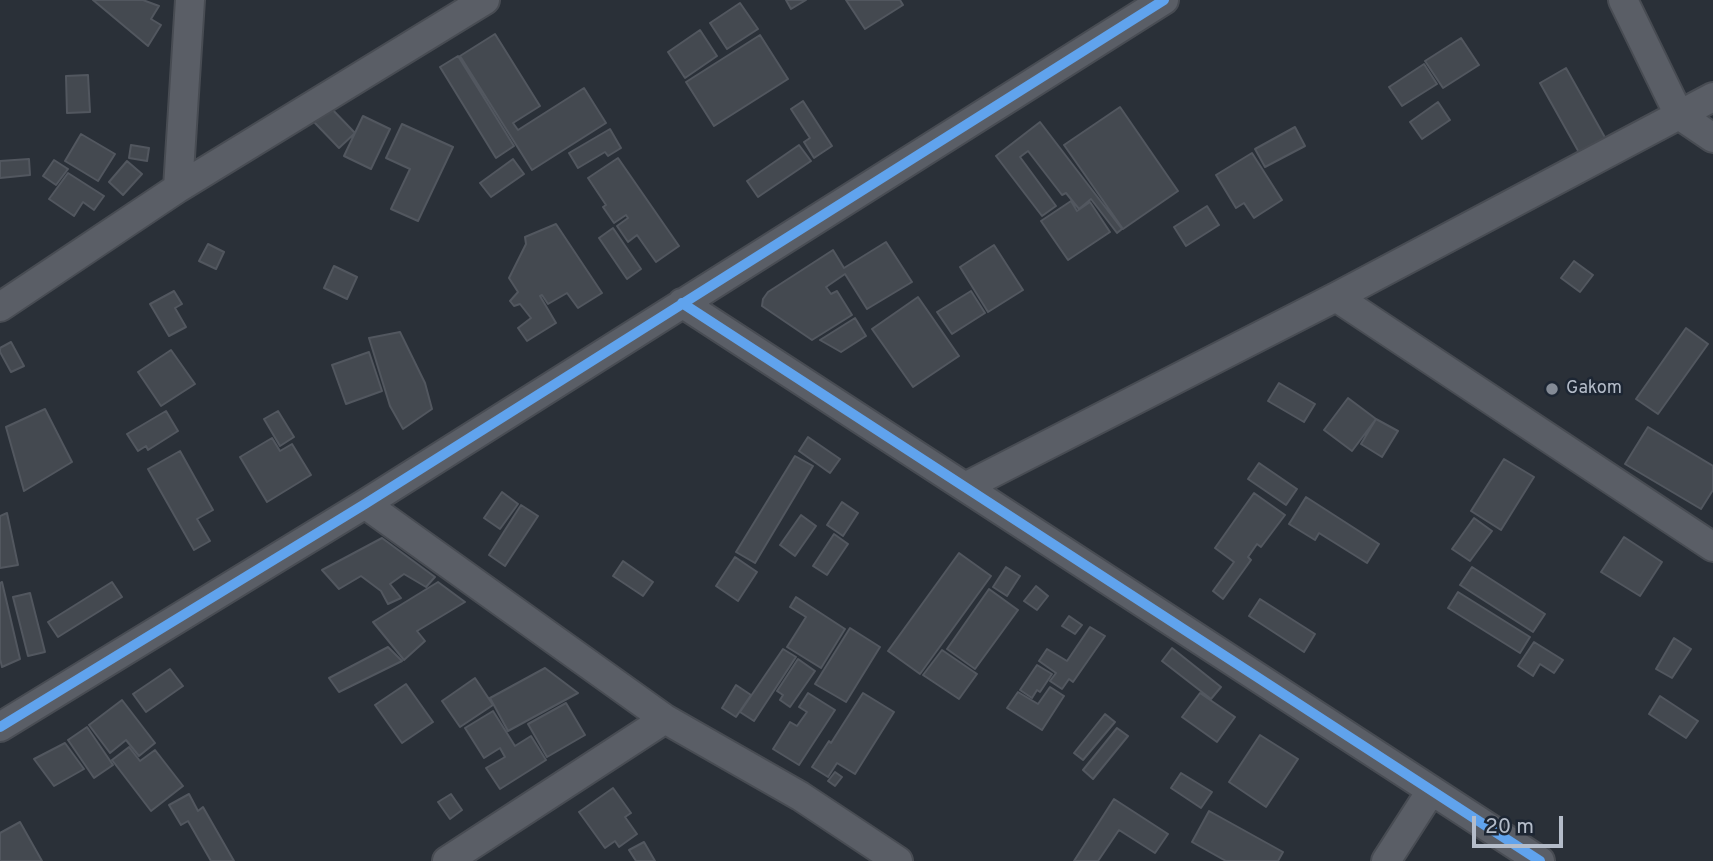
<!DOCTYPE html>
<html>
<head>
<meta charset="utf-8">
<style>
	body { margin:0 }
	#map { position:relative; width:1713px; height:861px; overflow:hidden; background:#2a3038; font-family:Overpass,sans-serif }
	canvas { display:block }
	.scale { position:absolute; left:1472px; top:816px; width:91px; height:32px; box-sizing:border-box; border:4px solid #b4bcc9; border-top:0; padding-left:9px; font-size:21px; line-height:24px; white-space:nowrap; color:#b4bcc9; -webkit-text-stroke:5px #1d2633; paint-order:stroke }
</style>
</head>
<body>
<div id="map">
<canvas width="1713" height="861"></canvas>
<div class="scale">20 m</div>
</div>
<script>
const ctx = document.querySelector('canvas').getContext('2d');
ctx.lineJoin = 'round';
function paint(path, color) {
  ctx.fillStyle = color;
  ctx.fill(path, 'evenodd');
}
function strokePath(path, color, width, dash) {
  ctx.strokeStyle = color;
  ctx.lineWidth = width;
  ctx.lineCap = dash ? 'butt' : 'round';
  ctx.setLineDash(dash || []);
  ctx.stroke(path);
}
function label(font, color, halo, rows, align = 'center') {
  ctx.font = font + ' Overpass,sans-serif';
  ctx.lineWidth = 5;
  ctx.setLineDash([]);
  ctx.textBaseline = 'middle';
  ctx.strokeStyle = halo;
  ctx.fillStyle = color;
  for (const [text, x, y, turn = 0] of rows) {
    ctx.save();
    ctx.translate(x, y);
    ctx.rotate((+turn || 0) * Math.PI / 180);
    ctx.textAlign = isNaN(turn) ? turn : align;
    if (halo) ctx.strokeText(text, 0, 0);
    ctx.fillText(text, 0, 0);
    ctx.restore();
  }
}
const building = new Path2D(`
	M93,0H143L159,6L151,19L161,25L148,46Z
	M786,0H806L791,9Z
	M846,0H900L903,5L865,29Z
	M740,3L758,29L727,49L710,23Z
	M700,30L717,56L685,78L668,52Z
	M495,34L540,106L513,123L518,130L584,88L606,123L532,170L460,56Z
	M760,35L788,79L714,126L686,82Z
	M1461,38L1479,65L1443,88L1425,61Z
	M458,56L514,146L496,158L440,67Z
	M1424,64L1437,84L1402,106L1389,87Z
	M1566,68L1607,141L1581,156L1540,83Z
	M88,75L90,112L67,113L66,76Z
	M803,101L832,146L814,158L804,142L810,138L791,109Z
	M1438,102L1450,120L1422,139L1410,122Z
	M329,106L355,133L339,148L313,121Z
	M1120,107L1178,191L1123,229L1064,145Z
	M363,116L390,129L371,169L344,156Z
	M1040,122L1122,229L1117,233L1091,199L1079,209L1066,193L1062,195L1028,151L1020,157L1056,206L1042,216L996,156Z
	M402,124L453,147L418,221L391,209L410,169L386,158Z
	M1295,127L1305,146L1265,167L1255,149Z
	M610,129L621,148L608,156L605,152L578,168L569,153Z
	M81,134L115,154L98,181L65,161Z
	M131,145L149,148L147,161L129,158Z
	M799,145L811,161L758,197L747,181Z
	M1252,153L1282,200L1254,218L1244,203L1236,208L1216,175Z
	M618,158L679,246L656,262L637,235L628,242L617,226L628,218L626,215L614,223L603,207L606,205L588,178Z
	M29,159L30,175L0,178V161Z
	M513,159L524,174L491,197L480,183Z
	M54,160L68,169L56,185L43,176Z
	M127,161L142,174L123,195L109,182Z
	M68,173L104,196L94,210L83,202L74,216L49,199Z
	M1071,201L1077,211L1090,202L1110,232L1068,260L1041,221Z
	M1207,206L1219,225L1186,246L1174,227Z
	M556,224L602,293L578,308L567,293L548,304L542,295L540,296L556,323L527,341L518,328L531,318L520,304L514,306L510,301L518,292L509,278L526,244L525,237Z
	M613,228L641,269L627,279L599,238Z
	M886,242L912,282L867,309L845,274L826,287L831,294L837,291L852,315L812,340L762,306L763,299L768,292L833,250L844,268Z
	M208,244L224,252L216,269L199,261Z
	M994,245L1023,290L988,312L960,267Z
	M1574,261L1593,275L1580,292L1561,278Z
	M334,266L357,277L347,299L324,288Z
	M174,291L182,304L175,308L186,327L169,336L150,304Z
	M971,291L985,313L952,334L937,312Z
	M918,297L959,356L913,387L872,329Z
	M855,318L866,336L841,352L820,340Z
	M1686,328L1708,344L1658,414L1636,399Z
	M400,332L425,383L432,409L403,429L390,406L369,338Z
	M11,342L24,366L11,372L0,352V348Z
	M171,350L195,384L161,406L138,372Z
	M369,352L382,391L346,404L332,365Z
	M1279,383L1315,404L1304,422L1268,401Z
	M1348,398L1376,419L1352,451L1324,430Z
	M45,409L72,462L24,491L6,427Z
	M166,411L178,431L148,450L146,446L138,451L127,434Z
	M278,411L294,437L280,446L264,419Z
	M1376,419L1398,431L1382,457L1361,444Z
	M1648,427L1713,466V490L1701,509L1625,464Z
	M808,437L840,459L830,473L799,451Z
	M272,438L280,451L292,444L311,475L267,502L240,457Z
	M180,451L213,510L197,519L210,541L194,550L148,469Z
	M795,456L813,466L755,563L736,552Z
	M1504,459L1534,477L1501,530L1471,511Z
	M1259,463L1297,489L1286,505L1248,479Z
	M502,492L518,504L500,529L484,518Z
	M1254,493L1285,515L1261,547L1257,544L1248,557L1251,560L1223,599L1213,591L1234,562L1215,548Z
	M1306,497L1379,544L1367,563L1319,533L1315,540L1289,524Z
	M842,502L858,513L843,536L827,525Z
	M521,505L538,516L505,566L489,555Z
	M7,513L18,565L0,568V516Z
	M801,515L816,526L795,556L780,545Z
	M1474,518L1492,531L1470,561L1452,549Z
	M834,534L848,544L827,575L813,566Z
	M1624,537L1662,562L1640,596L1601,572Z
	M382,538L435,577L426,587L404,574L390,584L401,598L388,604L381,591L361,576L339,589L322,570Z
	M959,553L991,576L920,674L888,651Z
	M735,557L757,572L738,601L716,586Z
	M623,561L653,582L643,596L613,576Z
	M1006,567L1020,576L1007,596L993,587Z
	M1472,567L1545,614L1533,632L1460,585Z
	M2,582L20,659L2,667L0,659V583Z
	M112,582L122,597L58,637L48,622Z
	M438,582L465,602L417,631L425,641L404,660L373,622Z
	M1036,586L1048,596L1037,610L1024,601Z
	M989,589L1018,610L975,669L947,649Z
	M1458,592L1530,637L1520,653L1448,608Z
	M30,593L45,652L28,656L13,597Z
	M796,597L845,629L821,668L787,647L806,617L790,607Z
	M1260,599L1315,634L1304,652L1249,616Z
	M1069,616L1082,625L1075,634L1062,626Z
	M1090,627L1105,636L1073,682L1069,679L1062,689L1050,681L1056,673L1039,661L1047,649L1067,661Z
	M850,628L880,647L846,702L815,684Z
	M1674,638L1691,649L1672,678L1656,669Z
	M1534,642L1563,660L1554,673L1540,664L1533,676L1518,666Z
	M388,647L402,661L339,692L329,678Z
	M1172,648L1221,687L1211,699L1162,661Z
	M783,649L796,657L754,721L740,712Z
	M942,650L977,674L959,699L923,675Z
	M798,659L815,671L790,707L780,700L783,695L777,691Z
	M1037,665L1052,674L1040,692L1037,690L1032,698L1020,690Z
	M545,668L578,693L508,731L490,698Z
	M170,669L183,686L146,712L133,694Z
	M475,678L493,705L460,727L442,701Z
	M406,684L433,722L402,743L375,705Z
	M736,685L751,695L736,717L722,708Z
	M1050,687L1064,696L1042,730L1007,708L1018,692L1038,704Z
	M808,693L835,710L799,765L773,749L790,722L797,726L807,712L799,707Z
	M863,693L894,712L855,774L837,763L828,777L812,767L829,741L831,743Z
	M1200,693L1235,717L1217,742L1182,717Z
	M1660,696L1698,721L1686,738L1649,714Z
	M122,700L155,743L139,756L126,740L110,753L89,725Z
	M566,703L585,735L547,757L528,724Z
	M493,711L515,746L531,736L546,760L500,789L486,768L505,757L500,748L484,758L465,728Z
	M1105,714L1115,722L1083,760L1074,753Z
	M87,727L113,765L94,778L68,740Z
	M1117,728L1128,736L1093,779L1083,770Z
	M1260,735L1298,759L1266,807L1229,782Z
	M65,743L84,769L54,786L34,759Z
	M129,747L140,761L155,750L183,786L151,811L112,760Z
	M835,772L842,777L835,786L828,781Z
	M1181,773L1212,792L1201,808L1171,788Z
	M613,788L631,813L625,817L637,834L619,847L615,841L605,848L579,812Z
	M189,794L198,811L203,807L234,861H211L188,821L181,825L169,805Z
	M451,794L462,810L450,819L438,802Z
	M1114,799L1168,834L1155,853L1119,830L1098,861H1074Z
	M1209,811L1283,852L1278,861H1226L1192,842Z
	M20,822L42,861H0V833Z
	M644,842L655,861H636L629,850Z`);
const minor = new Path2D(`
	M1623,0L1679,115L1713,138
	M178,188L190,0
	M1336,297L1713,547
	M682,303L1540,861
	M0,307L178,188L485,0
	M965,487L1336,297L1713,97
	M365,504L665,719L800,796L898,861
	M0,727L365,504L1164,0
	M447,861L665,719
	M1386,861L1431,791`);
const cycleway = new Path2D(`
	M682,303L1540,861
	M0,727L365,504L1164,0`);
const markers = [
	[1552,389,7,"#848b96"]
];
const poiNames = [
	["Gakom",1566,389]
];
paint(building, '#444950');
strokePath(building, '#52575f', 2);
strokePath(minor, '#484c53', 32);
strokePath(minor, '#5a5e66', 28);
strokePath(cycleway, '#60a3ed', 10);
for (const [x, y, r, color] of markers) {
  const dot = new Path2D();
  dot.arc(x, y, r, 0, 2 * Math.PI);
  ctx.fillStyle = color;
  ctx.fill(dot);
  strokePath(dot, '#1d2633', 2.5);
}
label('18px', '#b4bcc9', '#1d2633', poiNames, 'left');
</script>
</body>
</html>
